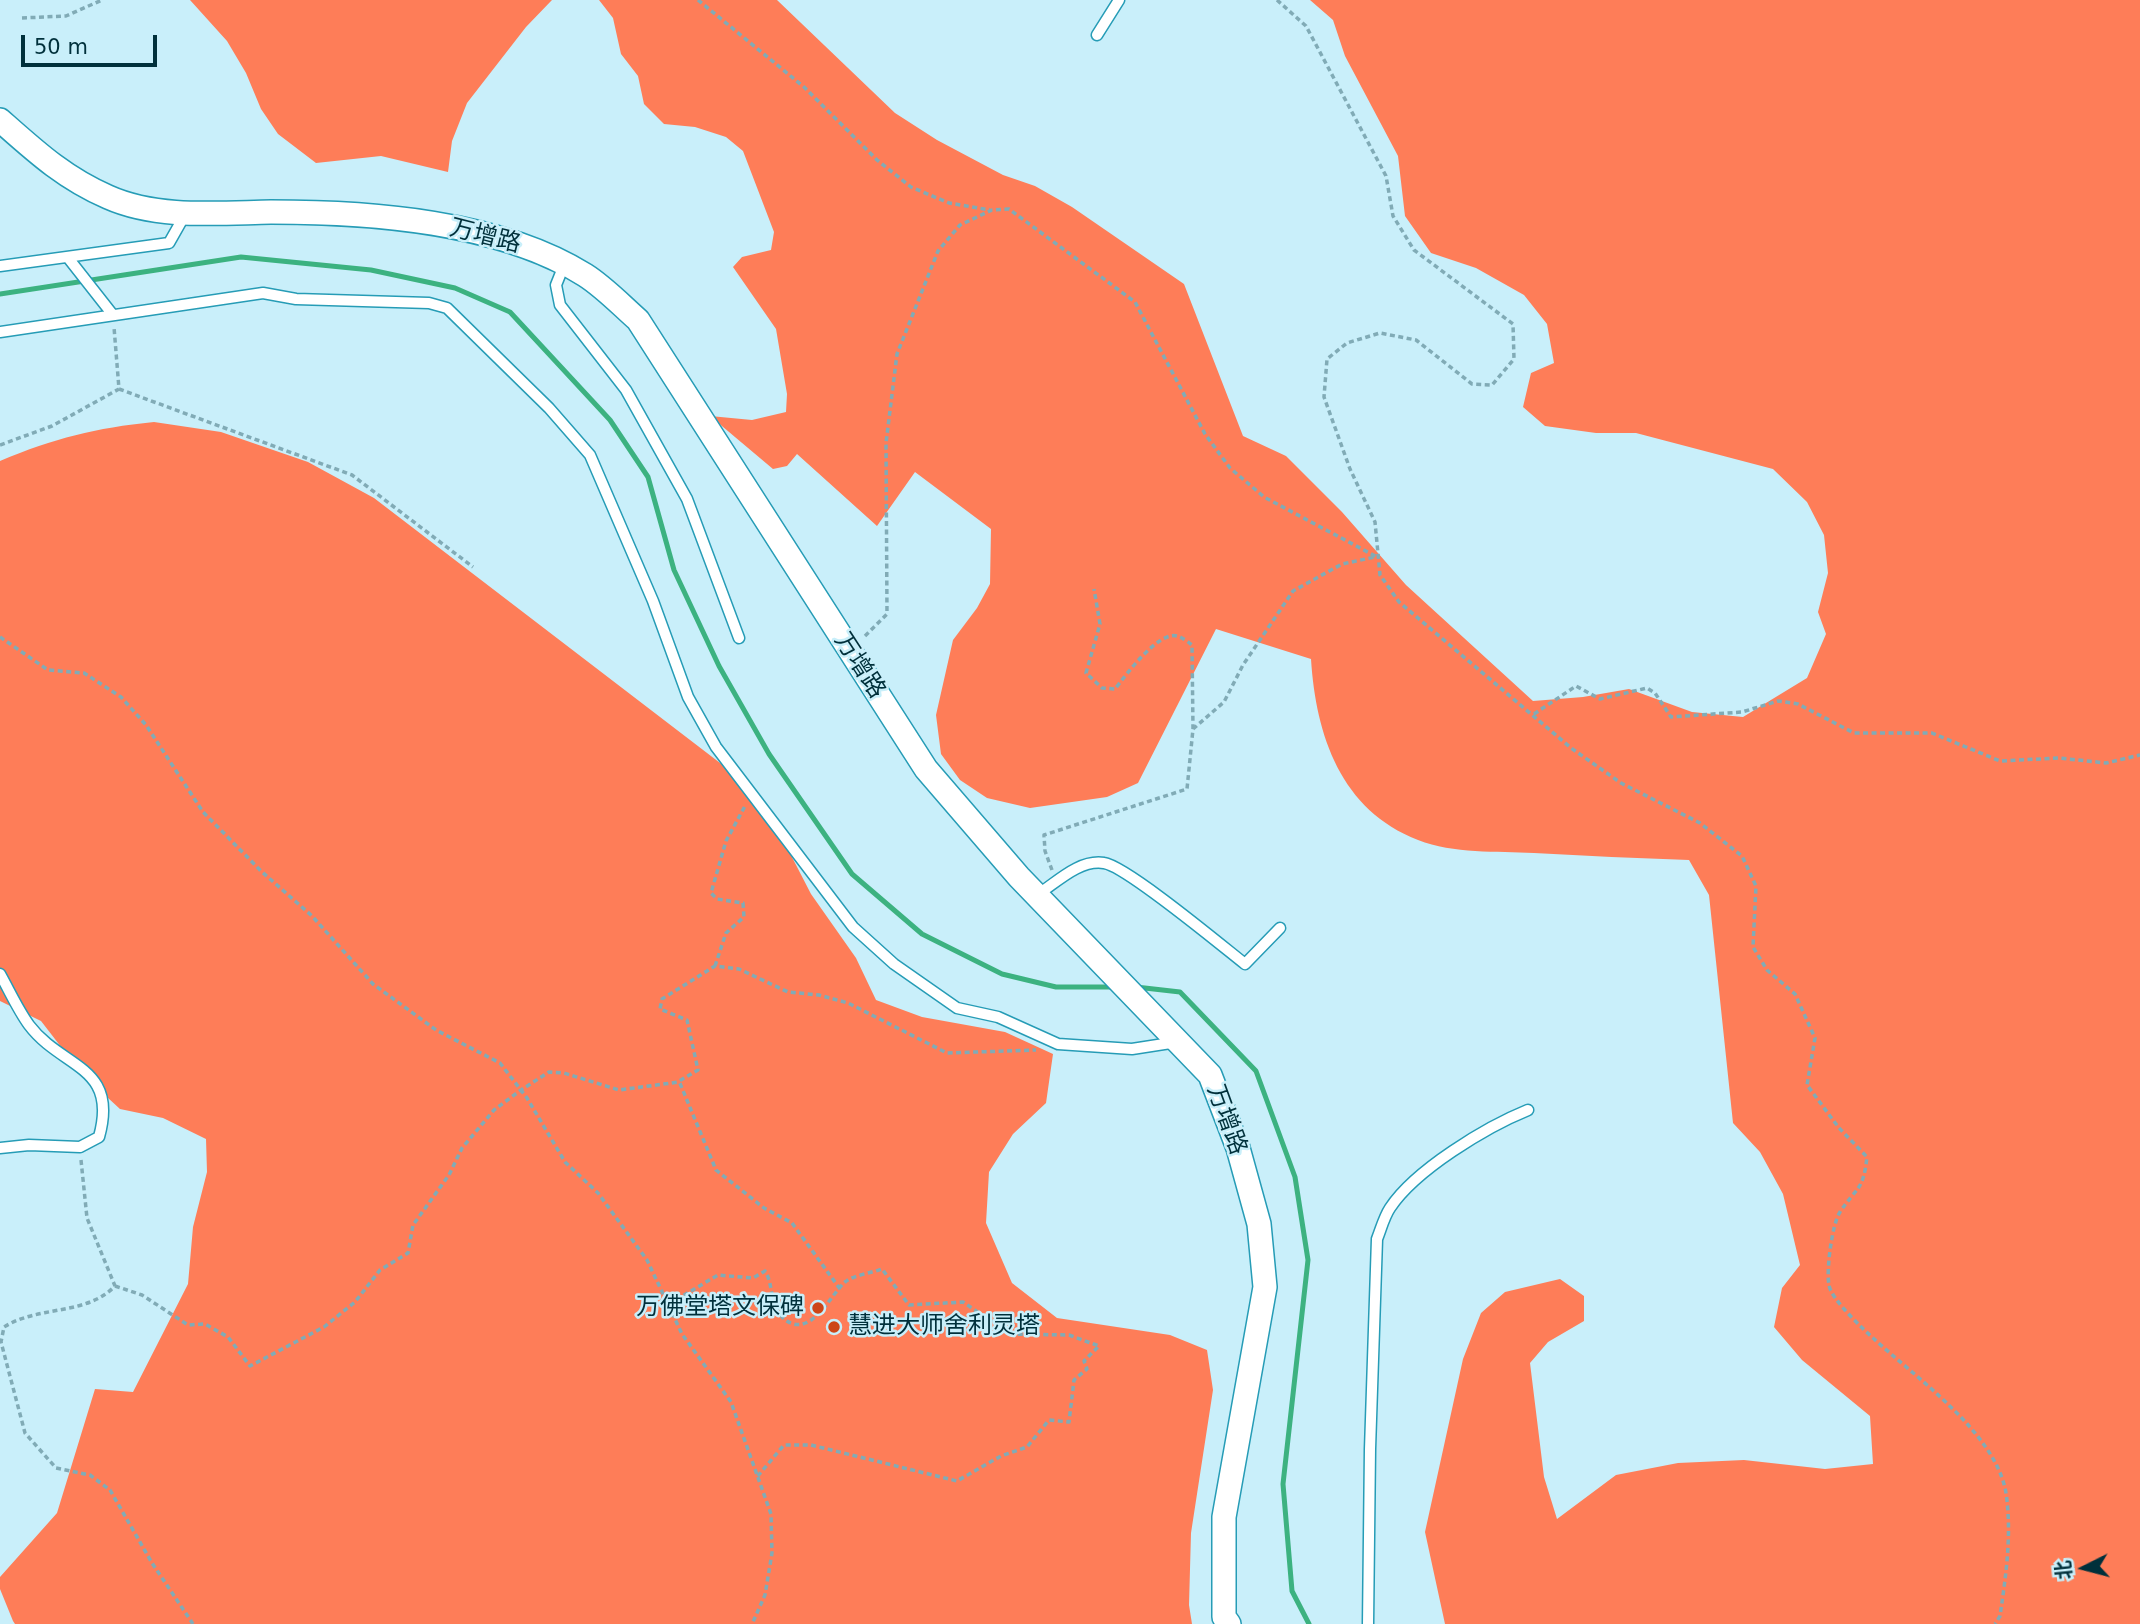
<!DOCTYPE html>
<html>
<head>
<meta charset="utf-8">
<style>
	body { margin:0 }
	#map { position:relative; width:2140px; height:1624px; overflow:hidden; background:#c9effa; font-family:"DejaVu Sans","Noto Sans SC",sans-serif }
	canvas { display:block }
	.north { position:absolute; left:2049px; top:1533px; width:70px; height:70px; -webkit-text-stroke:5px #c9effa; paint-order:stroke; rotate:264deg; font-size:19px; font-weight:700; line-height:28px; text-align:center; color:#00303b }
	.north::after { content:''; display:block; margin:auto; width:24px; height:32px; background:#00303b; clip-path:polygon(50% 0,100% 100%,50% 72%,0 100%) }
	.scale { position:absolute; left:21px; top:35px; width:136px; height:32px; box-sizing:border-box; border:4px solid #00303b; border-top:0; padding-left:9px; font-size:21px; line-height:24px; white-space:nowrap; color:#00303b; -webkit-text-stroke:5px #c9effa; paint-order:stroke }
</style>
</head>
<body>
<div id="map">
<canvas width="2140" height="1624"></canvas>
<div class="north">北</div>
<div class="scale">50 m</div>
</div>
<script>
const ctx = document.querySelector('canvas').getContext('2d');
ctx.lineJoin = 'round';
function paint(path, color) {
  ctx.fillStyle = color;
  ctx.fill(path, 'evenodd');
}
function strokePath(path, color, width, dash) {
  ctx.strokeStyle = color;
  ctx.lineWidth = width;
  ctx.lineCap = dash ? 'butt' : 'round';
  ctx.setLineDash(dash || []);
  ctx.stroke(path);
}
function label(font, color, halo, rows, align = 'center') {
  ctx.font = font + ' "DejaVu Sans","Noto Sans SC",sans-serif';
  ctx.lineWidth = 5;
  ctx.setLineDash([]);
  ctx.textBaseline = 'middle';
  ctx.strokeStyle = halo;
  ctx.fillStyle = color;
  for (const [text, x, y, turn = 0] of rows) {
    ctx.save();
    ctx.translate(x, y);
    ctx.rotate((+turn || 0) * Math.PI / 180);
    ctx.textAlign = isNaN(turn) ? turn : align;
    if (halo) ctx.strokeText(text, 0, 0);
    ctx.fillText(text, 0, 0);
    ctx.restore();
  }
}
const forest = new Path2D(`
	M190,0H552L526,27L467,103L452,141L448,172L381,156L316,163L278,134L261,109L246,73L227,41Z
	M599,0H777L895,113L937,140L1003,175L1035,186L1072,207L1184,284L1243,436L1286,456L1342,512L1406,585L1533,701L1583,697L1629,689L1692,712L1743,717L1807,678L1826,634L1818,612L1828,573L1824,535L1807,502L1773,469L1636,433H1596L1545,426L1523,407L1531,373L1554,363L1547,324L1524,295L1476,268L1431,253L1405,216L1398,156L1345,56L1333,20L1310,0H2140V1624H1445L1425,1532L1463,1359L1481,1313L1505,1292L1560,1279L1584,1296V1321L1548,1342L1530,1363L1544,1477L1557,1519L1616,1475L1678,1463L1744,1460L1825,1469L1873,1464L1870,1416L1802,1360L1774,1327L1782,1288L1800,1265L1783,1194L1760,1152L1733,1123L1709,895L1689,860C1637,858 1586,856 1534,853C1496,851 1454,854 1418,840C1341,810 1316,736 1311,659L1216,629L1138,783L1107,797L1030,808L987,798L960,780L941,754L936,715L953,640L977,608L990,584L991,529L915,472L877,526L797,454L787,466L773,469L710,416L752,420L786,412L787,394L776,329L733,267L742,257L771,250L774,232L743,151L726,137L695,127L664,124L644,104L638,76L621,54L613,18Z
	M154,422L221,432L308,462L374,498L724,766L779,832L811,894L856,958L876,1000L922,1017L1005,1032L1053,1054L1046,1103L1013,1134L989,1172L986,1223L1012,1283L1057,1318L1170,1335L1207,1350L1213,1390L1191,1533L1189,1605L1192,1624H15L13,1621L0,1589V1577L57,1513L95,1389L133,1392L188,1284L193,1227L207,1172L206,1139L163,1118L120,1109L82,1074L41,1021L0,1001V461C55,438 95,428 154,422Z`);
const stream = new Path2D(`
	M0,294L241,257L371,270L455,288L510,312L610,420L648,477L674,570L719,666L769,754L852,874L922,934L1002,974L1056,987H1115
	M1136,987L1180,992L1256,1071L1295,1177L1308,1260L1283,1484L1292,1591L1309,1624`);
const path = new Path2D(`
	M698,0L804,87L877,160L911,187L949,203L990,210
	M1277,0L1306,26L1386,176L1393,216L1414,250L1513,324L1514,359L1492,385L1472,384L1416,340L1380,333L1347,343L1327,359L1324,397L1350,469L1375,522L1380,575L1399,602L1571,748L1621,783L1700,823L1742,856L1756,886L1753,947L1767,970L1795,994L1815,1038L1807,1085L1839,1128L1867,1157C1863,1192 1857,1186 1840,1212C1832,1224 1826,1271 1829,1285C1831,1299 1862,1328 1873,1338C1916,1378 1996,1433 2006,1493C2012,1534 2006,1575 2000,1616L1995,1624
	M22,18L66,16L102,0
	M119,389L352,475L473,567
	M0,445L52,426L119,389L114,327
	M865,636L887,614L886,443L897,354L938,251L960,225L992,210L1009,209L1135,302L1205,434L1230,468L1264,497L1377,557
	M0,637L48,670L84,673L121,697L146,725L203,812L261,871L312,916L373,984L436,1030L500,1063L527,1098L565,1162L598,1193L647,1260L682,1334L731,1402L771,1514L772,1553L765,1595L752,1624
	M1534,714L1576,686L1600,699L1647,688L1655,693L1671,717L1742,712L1778,701L1798,704L1854,733H1932L2000,761L2059,758L2106,763L2140,755
	M1193,729L1224,702L1243,665L1293,591L1342,564L1375,557
	M1052,870L1045,851L1044,835L1187,789L1193,729L1192,645C1188,642 1182,637 1177,636C1158,631 1126,675 1115,689L1102,688L1086,673L1100,624L1094,589
	M715,966L726,933L744,917L743,903L717,899L711,893L726,841L745,806
	M81,1160L87,1218L115,1286C86,1316 39,1305 4,1327L1,1342L25,1433L56,1468L90,1475L110,1490L152,1563L193,1624
	M115,1286L142,1295L188,1325L205,1324L228,1337L250,1366L324,1327L355,1302L380,1270L408,1253L413,1225L449,1175L462,1148L494,1110L521,1090L549,1072L564,1073L619,1090L679,1082
	M840,1289L792,1223L764,1208L716,1170L679,1081L698,1070L687,1020L660,1009L662,999L715,966L739,969L788,992L819,995L848,1003L947,1053L1036,1050
	M669,1304L718,1275L753,1278L765,1271C774,1285 769,1304 782,1317C809,1343 830,1295 845,1282C854,1275 871,1273 882,1269L909,1305L963,1302L1010,1334L1069,1335L1099,1346L1084,1361L1087,1369L1074,1380L1069,1422L1049,1420L1027,1447L1001,1456L957,1481L811,1445H784L757,1477`);
const service = new Path2D(`
	M1097,35L1119,0
	M69,259L113,315
	M564,265L556,285L560,305L626,390L687,499L739,638
	M0,266L169,243L186,213
	M0,332L263,293L296,299L429,303L447,308L549,408L590,455L653,601L688,697L716,747L853,927L894,964L957,1008L998,1017L1058,1044L1132,1049L1177,1042
	M1037,895C1056,883 1079,859 1104,863C1126,866 1221,945 1245,964L1280,928
	M0,974C9,990 18,1010 29,1025C62,1069 119,1065 99,1137L80,1147L29,1145L0,1148
	M1368,1624L1370,1449L1377,1239C1381,1229 1384,1217 1390,1208C1415,1170 1486,1127 1528,1110`);
const tertiary = new Path2D(`
	M0,120C35,151 64,178 108,197C157,219 218,213 271,212C370,212 499,221 585,275C604,287 621,305 638,320L926,769L1019,877L1210,1075L1238,1148L1259,1224L1265,1287L1224,1517V1617L1229,1624`);
const markers = [
	[818,1308,7,"#cd4517"],
	[834,1327,7,"#cd4517"]
];
const streetNames = [
	["万增路",485,237,14],
	["万增路",859,666,57],
	["万增路",1226,1120,70]
];
const poiNames = [
	["万佛堂塔文保碑",804,1308],
	["慧进大师舍利灵塔",848,1327,"left"]
];
paint(forest, '#fe7d58');
strokePath(stream, '#3cb280', 5);
strokePath(service, '#269cb6', 13);
strokePath(tertiary, '#269cb6', 26);
strokePath(path, '#81abb6', 3.5, [5, 3.5]);
strokePath(service, '#fff', 10);
strokePath(tertiary, '#fff', 23);
for (const [x, y, r, color] of markers) {
  const dot = new Path2D();
  dot.arc(x, y, r, 0, 2 * Math.PI);
  ctx.fillStyle = color;
  ctx.fill(dot);
  strokePath(dot, '#c9effa', 2.5);
}
label('24px', '#00303b', '#c9effa', streetNames);
label('24px', '#00303b', '#c9effa', poiNames, 'right');
</script>
</body>
</html>
